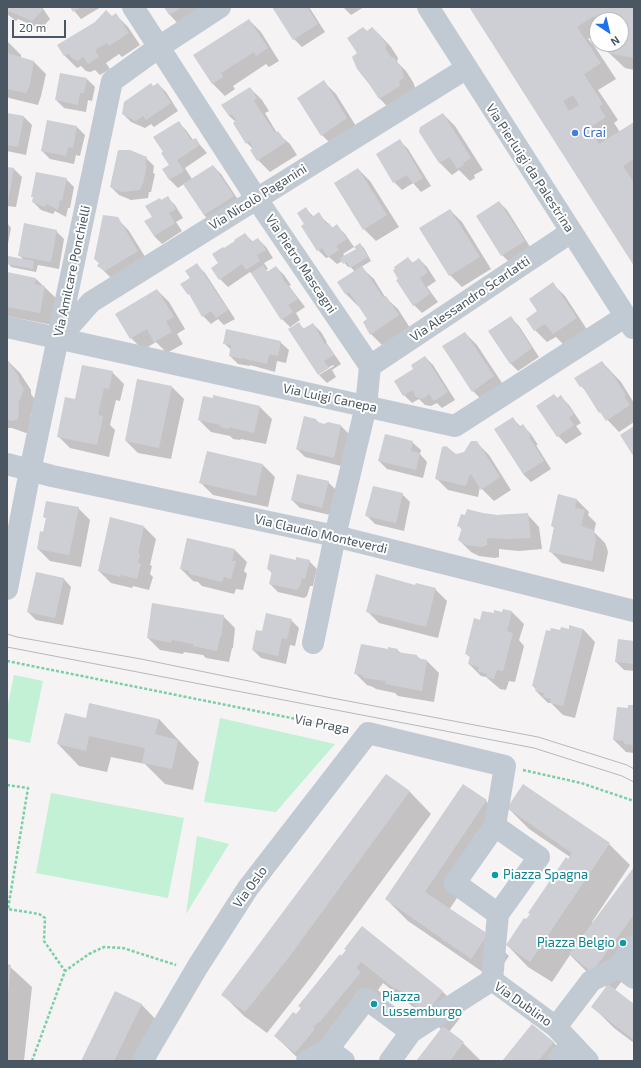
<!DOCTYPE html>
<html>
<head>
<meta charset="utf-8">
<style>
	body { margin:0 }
	#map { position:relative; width:641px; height:1068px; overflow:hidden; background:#f5f3f3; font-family:"Exo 2",sans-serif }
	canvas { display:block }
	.frame { position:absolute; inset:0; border:8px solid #4a5661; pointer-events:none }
	.north { position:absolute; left:589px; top:12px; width:40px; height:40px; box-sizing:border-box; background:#fff; border:1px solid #b7bbc0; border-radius:50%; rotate:145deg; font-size:11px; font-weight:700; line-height:16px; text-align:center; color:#4a5661 }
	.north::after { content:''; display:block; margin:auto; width:14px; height:18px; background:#1a73e8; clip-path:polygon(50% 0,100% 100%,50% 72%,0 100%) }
	.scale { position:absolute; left:12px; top:20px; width:54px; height:18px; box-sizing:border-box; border:2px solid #4a5661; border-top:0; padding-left:5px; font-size:12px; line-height:14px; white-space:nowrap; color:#4a5661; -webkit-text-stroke:3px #fff; paint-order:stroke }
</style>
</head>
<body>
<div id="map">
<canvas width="641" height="1068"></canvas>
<div class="frame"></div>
<div class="north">N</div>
<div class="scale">20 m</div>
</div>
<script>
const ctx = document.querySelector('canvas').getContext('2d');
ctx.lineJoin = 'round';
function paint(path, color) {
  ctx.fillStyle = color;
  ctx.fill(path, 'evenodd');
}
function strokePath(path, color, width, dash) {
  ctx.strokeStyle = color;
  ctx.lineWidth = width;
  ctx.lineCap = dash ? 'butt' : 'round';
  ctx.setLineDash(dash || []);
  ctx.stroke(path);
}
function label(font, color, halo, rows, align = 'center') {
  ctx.font = font + ' "Exo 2",sans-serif';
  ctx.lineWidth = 4;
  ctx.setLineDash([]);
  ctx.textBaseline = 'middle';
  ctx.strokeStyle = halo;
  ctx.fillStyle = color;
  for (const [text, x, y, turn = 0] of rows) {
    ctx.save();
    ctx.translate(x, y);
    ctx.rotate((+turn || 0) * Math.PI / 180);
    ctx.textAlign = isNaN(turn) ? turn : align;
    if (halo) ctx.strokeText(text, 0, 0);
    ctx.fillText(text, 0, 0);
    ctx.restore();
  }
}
const green = new Path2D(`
	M14,675L43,681L30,743L7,738V709Z
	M220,718L335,744L276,812L204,802Z
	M51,793L184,818L168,898L36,873Z
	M197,836L229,844L186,914Z`);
const shadow = new Path2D(`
	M7,7H42L50,19L41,29L18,19L16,21L7,14Z
	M71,7H101L81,19Z
	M165,7H204L181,27L170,15Z
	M273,7H309L325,32L302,47L294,39Z
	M343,7H364L351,15Z
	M470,7H634V70L625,68L609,53L611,44H621V20H597V34L588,39L593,44L616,79L598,90L618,120L614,123L620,132L634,123V264Z
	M116,15L128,27L140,45L122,57L119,54L106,63L110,69L100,75L95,70L90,72L86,71L81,66L77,68L65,56L58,45Z
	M249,20L261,32L279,61L269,67L266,64L233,86L235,89L225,96L213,84L195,55Z
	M367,32L379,34L391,47L398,58L397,62L406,71L413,82L416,90L392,111L380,99L370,83L359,53Z
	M7,42L9,43L21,55V58L34,62L46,74L41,96L38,105L9,98L7,96Z
	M87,79L95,87L92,101L88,100L86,112L64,108L56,100Z
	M324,82L336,94L359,131L334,147L322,135L298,98Z
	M158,84L166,92L178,111L154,127L151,124L145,128L131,122L123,114Z
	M250,88L262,100L269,111L265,113L277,133L290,144L297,155L270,172L258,160L253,149L247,143L236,122L229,116L223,105Z
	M7,114L24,117L32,125L26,155L7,151Z
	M443,114L455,126L483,170L474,175L475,178L470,181L459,170L452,175L440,163L420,131Z
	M178,122L186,130L193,140L195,139L207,153L185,168L192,179L213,166L221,174L241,204L212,223L204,215L184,184L178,188L170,180L164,170L170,165L164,152Z
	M77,127L85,135L80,156L76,155L74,164L50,159L42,151Z
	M400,141L408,149L431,186L421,192L413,183L402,190L394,182L377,155Z
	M146,158L154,166L153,173L155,174L151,192H149L148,198L131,200L119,195L111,187Z
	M7,168L14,169L22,177L16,207L7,206Z
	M358,169L370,181L399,227L376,241L364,229Z
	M66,179L74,187L70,208H68L66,217L55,211L53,214L41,210L33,202L34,198Z
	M167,197L175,205L183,218L176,222L182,231L162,244L154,236L153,217L161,201Z
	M499,202L507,210L532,250L510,263L502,255L477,216Z
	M306,209L314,217L318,214L333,228L337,226L345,234L354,247L343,254L345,257L357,250L360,244L364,248L371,261L361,267L374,279L385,297L398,309L410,328L383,346L371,334L368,320L359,305L358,306L346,294L338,283L355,272L350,266L348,267L343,261L337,264L329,257L326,258L318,250L302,226L306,224Z
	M450,210L462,222L491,269L462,287L450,275L420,229Z
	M117,218L129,231L149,263L111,278L99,266L100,264L95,259Z
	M7,223L11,228L7,249Z
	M56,231L64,239L59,269L38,265L36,272L11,267L8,263L24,260L19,255Z
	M245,234L253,242L258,239L266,247L273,258L264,263L268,269L266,270L268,272L276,267L284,275L291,285L289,286L305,307L296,313L300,320L290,327L282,319L255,277L250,272L228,287L220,279V264L224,249Z
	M408,258L413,263L419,259L427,267L436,281L427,287L438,302L422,313L414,305Z
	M197,265L205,273L235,319L224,325L218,319L211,324L203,316L193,299L182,284L191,279Z
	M7,273L36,279L57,299L52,325L7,316Z
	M553,284L565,296L588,331L565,346L556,337L547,342L535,330L539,312Z
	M157,290L169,302L185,329L177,334L183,344L167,353L156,342L143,350L131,338Z
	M511,318L519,326L539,357L518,371L510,363Z
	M299,324L304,329L313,324L321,332L327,342H326L341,364L332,370L336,377L327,383L319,375L334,366L333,365L319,373V375L290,330Z
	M465,333L477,345L506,389L485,403L473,391L443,346Z
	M280,342L289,350L286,363L277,361L275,372L250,365V366L238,364L230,356L231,350L224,343Z
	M425,357L433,365L455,400L442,408L437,403L431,406L425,405L419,399L412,403L404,395L414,369Z
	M7,360L20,373L31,390V394L36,401L30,416L31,417L29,432L26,433L12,428H7Z
	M602,362L621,382L634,403V422L619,432L600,412L587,392L581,386Z
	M112,372L124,384L120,401L116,400L110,425L115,430L109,457L70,448L58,436L76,400Z
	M172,387L184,399L171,459L138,453L126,441Z
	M561,397L569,405L581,423L576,426L582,434L566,444L558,436Z
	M260,407L272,419L266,444L241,439L240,440L233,439L230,436L211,432L199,420Z
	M513,419L521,427L523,426L531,434L538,445H536L551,469L531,482L523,474Z
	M316,420L320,424L325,425L341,426L349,434L341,466L305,457L297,449Z
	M412,442L421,450L420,454L427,462L423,478L387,469L379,461Z
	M476,442L489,455L511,490L494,501L480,487L478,497L448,490L436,478L455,455L465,453Z
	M263,465L275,477L268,507L213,495L201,483Z
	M328,482L336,490L330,515L300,508L292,500Z
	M402,494L410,502L404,531L375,524L367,516Z
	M559,496L577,500L589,512L588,515L596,523L594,532L605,543L607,548L608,552L604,572L562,563L550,551L554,528L552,526Z
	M78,508L90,520L81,567L50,561L38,549L44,533L47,519L44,517Z
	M527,514L539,527L542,549L519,551L499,549V557L495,558L479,556L471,552L459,540L462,530L459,526L466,516Z
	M144,527L156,539L150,565L152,566L150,574L153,577L149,590L133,586L132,588L111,583L99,571Z
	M235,550L247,562L244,571L247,574L243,590L236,589L234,594L202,586L198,582L193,581L181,569Z
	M309,561L317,569L313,586H310L307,596L304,598L278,592L270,584L273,574L268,569Z
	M63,578L71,587L63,625L36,620L28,612Z
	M416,586L435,589L447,601L438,638L379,623L367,611Z
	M512,612L524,624L519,640L524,646L515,682L509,681L506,690L500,689L486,677L481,676L469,664L471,658L466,654L481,621L494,615Z
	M223,616L235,628L233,648H232L229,662L206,658L203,655L184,652L183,654L160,650L148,638Z
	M291,620L299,628L295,646L290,645L286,664L261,658L253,650L263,632Z
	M583,629L595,642L575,718L563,715L551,703H548L536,691V689L533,686L561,631Z
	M634,642V671L624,670L616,662Z
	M388,650H397L401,653L417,656L421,660L427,661L439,673L434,702L398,696L395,693L376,689L373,687L367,685L355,673Z
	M634,706V753L626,752L614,740L629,709Z
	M86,719H159L199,762L193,790L165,784L145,764L111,757L107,772L79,766L58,744Z
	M386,775L410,792L431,814L311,977L267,1033L244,1016L222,994Z
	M486,801L507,822L449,910L487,935L509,956L493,979L408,921L386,899Z
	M508,808L609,844L630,865L592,922L594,923L634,869V965L615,990L634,1005V1043L614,1028L592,1006L607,987L591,976L570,955L552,982L528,967L507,945L526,921L570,857L529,829Z
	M362,928L443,992L464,1013L449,1032L463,1043L481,1061H418L441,1029L383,983L378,990L382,994L341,1044L301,1061L275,1036L296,1016L342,957Z
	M7,964L32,987L24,1061H7Z
	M141,1004L162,1026L146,1061H83Z
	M553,1042L572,1061H503Z`);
const building = new Path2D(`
	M7,7H41L43,10L32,21L9,11L8,14Z
	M70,7H81L73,12Z
	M164,7H182L169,15Z
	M272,7H307L318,24L293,40Z
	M469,7H634V58L608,53L610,44H621V20H596L594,16L577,27L601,63L584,74L603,104L599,107L606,117L589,128L599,144L634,122V159L623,166L634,183V200L632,202L634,204V266ZM573,95L579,105L569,111L563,101Z
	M106,10L112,16L116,13L129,33L109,46L107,43L95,50L99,57L88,64L83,57L78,61L73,59L69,54L64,56L57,45L95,22Z
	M249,19L268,48L256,56L254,52L221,73L223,77L212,84L193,55Z
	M363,27L367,31L372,27L379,34L387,45L385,48L391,57H394L402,69L404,78L399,81L400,86L379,99L369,84L357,69L352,57L357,53L347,38Z
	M7,53L34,61L30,84L26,93L7,89Z
	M60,73L87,78L84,93H80L78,105L55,100Z
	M324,80L347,118L321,136L297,98Z
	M151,83L153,86L158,83L171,103L146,120L143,116L136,121L122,114L124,102Z
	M250,87L257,98L254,101L275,133L278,131L286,142L257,161L250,150L253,148L249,141L246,144L233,123L236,120L232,114L229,116L221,105Z
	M7,113L24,116L18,147L7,145Z
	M443,113L471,158L463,163L464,165L457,169L450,157L439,163L419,132L420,127Z
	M47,120L77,126L73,148L68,147L66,156L41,151Z
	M179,121L191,140L196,138L200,145L177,160L184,171L169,180L162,169L169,165L161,153L163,152L153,137Z
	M400,139L423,178L413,184L407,175L393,183L376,154Z
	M118,150H130L147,157L145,165H147L143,184H142L140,190L122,192L110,187Z
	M213,165L234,196L204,215L183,184Z
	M7,167L14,168L8,202H7Z
	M358,168L387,215L363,230L334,183Z
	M36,172L67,178L62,201L60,200L58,210L47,204L45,207L32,202L33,197H31Z
	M168,196L176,209L169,213L175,223L154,236L144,221L152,217L145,206L160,198L161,200Z
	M499,201L525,241L501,256L476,216Z
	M306,207L312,217L319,212L327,225L329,223L332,228L337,224L347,239L336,246L339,250L328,257L322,248L317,251L301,226L304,224L297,213Z
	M450,209L480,257L449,276L419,228Z
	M103,215L118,217L138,251L105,271L97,266L99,263L94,259Z
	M24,223L57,230L51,262L18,256Z
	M245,233L251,242L258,238L266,250L257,255L260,261L246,270L242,264L219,280L211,268L218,263L212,254L223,247L224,248L235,241L234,240Z
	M360,243L368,257L350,268L347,262L343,264L340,258L356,249L354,247Z
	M8,256L34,261L33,269L7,264Z
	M408,257L412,263L419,258L428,272L420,278L430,294L413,306L396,280L398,279L393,270L395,269L394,267Z
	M197,263L228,310L216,318L211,311L202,317L189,294L188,295L180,284L190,278L185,271Z
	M263,265L267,272L276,266L283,277L282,278L298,299L288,305L293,312L281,320L251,273Z
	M362,266L383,297L386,296L399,315L370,335L363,322L367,319L349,292L345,294L337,282Z
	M7,272L36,278L35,284L45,286L40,313L7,307Z
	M553,282L577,318L553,334L545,324L534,331L526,319L537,311L529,299Z
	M157,289L174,317L166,321L172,332L154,342L147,329L130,339L115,314Z
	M511,316L532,348L510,364L488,331Z
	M299,322L303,329L313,323L325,345L327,344L334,355L324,361L329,368L318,375L288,329Z
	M226,329L281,341L278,356L269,354L267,364L242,358V359L229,356L231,345L223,344Z
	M465,332L494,376L472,392L442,346Z
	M425,356L448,392L434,401L429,394L423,399L416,397L412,390L403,396L394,381L413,369L411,365Z
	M7,359L19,377V381L24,389L18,404H19L18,419L13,421L7,420Z
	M602,361L608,370L609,369L626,395L624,396L630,405L606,421L600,412L599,413L582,386L580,387L574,378Z
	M82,365L113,371L109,389L104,388L98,414L103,417L97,445L57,437L65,397L75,399Z
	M137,379L172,386L159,448L125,441Z
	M554,394L557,398L561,395L574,414L569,418L574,425L557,437L536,406Z
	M213,395L260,406L254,433L229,427V429L220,427V425L198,420L203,396L213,398Z
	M304,416L316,419L318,422L324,424L328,422L341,425L334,458L296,449Z
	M513,417L519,427L523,424L531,436L529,437L544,461L523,474L494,429Z
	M634,426V457L620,435Z
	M385,434L413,441L411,451L420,453L416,470L378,461Z
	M471,441H477L500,477L481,490L471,474L469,476L466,486L435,479L442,447L446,446L456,454L464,452Z
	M207,451L263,464L256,496L199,483Z
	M297,474L329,481L322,508L291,500Z
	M373,486L403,493L396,523L365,516Z
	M558,494L577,499L575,508L585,510L581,526L593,530L596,539L592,561L549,552L554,527L551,526Z
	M46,501L79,507L69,555L37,549L40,531L43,532L46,518L43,517Z
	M467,509L483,513L498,515L528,513L531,538L507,539L487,538V545L482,547L466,545L458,540L462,528L457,526L461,514L465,515Z
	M110,517L144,526L138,553L140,554L138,563L141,564L137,579L121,575L120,577L98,571Z
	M187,538L235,549L232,561H236L231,579L224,577L222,582L189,574V571L180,569Z
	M270,554L296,560V557L310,560L305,579L302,578L300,586L297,590L269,584L272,571L267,569Z
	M36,572L64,578L55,618L27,612Z
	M376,574L415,585L416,583L436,588L426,627L366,612Z
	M152,603L224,615L221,637H220L217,651L193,646V644L172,640L171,643L147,638Z
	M503,609L512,611L507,631L513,633L503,671L497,670L494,679L486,677L487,674L478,671L479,667L468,664L470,656L465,654L474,618L480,620L482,611L494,613V610L502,612Z
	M266,613L292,619L287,639L282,638L278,656L252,650L256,630L262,631Z
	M569,625L583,629L563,706L550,703L551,699L543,697L544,693L535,691L536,687L532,686L546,630L550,631L551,628L560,630L561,627L569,629Z
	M618,639L634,641V664L615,662Z
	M361,644L388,649V647L398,649L397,652L417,655V658L427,660L422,691L385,684L386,681L363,678V675L354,674Z
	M89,703L159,719L155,734L178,740L172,769L142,763L145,748L89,736L86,751L57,744L65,713L86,718Z
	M628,705H634V748H632L633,745L624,744V741L613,740L617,707L628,708Z
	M386,774L410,791L290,956L245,1012L221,995Z
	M463,784L487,800L425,892L488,934L471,959L385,899Z
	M523,784L610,843L530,962L506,945L524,918L526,919L530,914L528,913L566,857L568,859L572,853L507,808Z
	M634,867V915L592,972L569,954Z
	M362,926L443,991L426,1014L401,994L402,992L396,988L395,989L361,962L356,968L361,972L319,1023L318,1022L313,1028L315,1029L295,1053L274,1036L293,1012L296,1014L301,1008L298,1006L340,954L341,956L346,950L344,949Z
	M7,964L11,965L8,993H7Z
	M608,984L634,1004V1040L591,1007Z
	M115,991L142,1004L114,1061H81Z
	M532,1024L554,1042L538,1061H502Z
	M443,1026L464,1042L450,1061H416Z`);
const path = new Path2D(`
	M7,661L346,729
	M523,770L581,783L634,801
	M7,785L28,788L8,909L39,914L45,918L44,941L65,971
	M32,1061L65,971L89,954L104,947L123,948L176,965`);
const minor = new Path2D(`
	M133,7L256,198L370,366L366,406L335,536L313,643
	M428,7L633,328
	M7,327L455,426L626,316
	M59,338L91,302L467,68
	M370,366L571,232
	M7,464L52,476L335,536L634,611
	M7,589L30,471L112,81L159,47L220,7
	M619,967L634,978
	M492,980L498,914L539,857L495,826L455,883L498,914
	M556,1027L591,981L619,967L634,946
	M143,1061L148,1051L198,966L248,888L368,733L505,766L495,826
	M307,1061L328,1049
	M344,1061L328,1049L366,999L411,1032
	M390,1061L411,1032L492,980L556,1027L588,1061
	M558,1061L571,1044`);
const tram = new Path2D(`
	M7,634L17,637L141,659L332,698L538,737L627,765L634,769
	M7,647L534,748L622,776L634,782`);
const markers = [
	[575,133,4,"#3f7fe0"],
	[495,875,4,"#0f9aa8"],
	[623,943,4,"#0f9aa8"],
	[374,1004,4,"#0f9aa8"]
];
const shopNames = [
	["Crai",583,133]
];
const streetNames = [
	["Via Pierluigi da Palestrina",530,168,57],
	["Via Nicolò Paganini",258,197,-32],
	["Via Pietro Mascagni",301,264,56],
	["Via Amilcare Ponchielli",72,271,-78],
	["Via Alessandro Scarlatti",470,299,-34],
	["Via Luigi Canepa",330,398,12],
	["Via Claudio Monteverdi",321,534,13],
	["Via Praga",322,724,11],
	["Via Oslo",250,887,-54],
	["Via Dublino",523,1004,35]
];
const cultureNames = [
	["Piazza Spagna",503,875],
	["Piazza Belgio",615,943,"right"],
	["Piazza",382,997],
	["Lussemburgo",382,1012]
];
paint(green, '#c3f1d5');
paint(shadow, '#0003');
paint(building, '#cdcfd5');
strokePath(path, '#7ad0a6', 2.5, [3, 2]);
strokePath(minor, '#c1cad2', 22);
strokePath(tram, '#b5b8bd', 1);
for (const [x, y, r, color] of markers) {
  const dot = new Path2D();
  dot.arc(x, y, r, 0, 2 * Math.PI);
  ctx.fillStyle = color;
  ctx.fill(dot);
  strokePath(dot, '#fff', 1.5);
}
label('13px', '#366cbe', '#fff', shopNames, 'left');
label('13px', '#4a5661', '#fff', streetNames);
label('13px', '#0d838f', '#fff', cultureNames, 'left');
</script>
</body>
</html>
